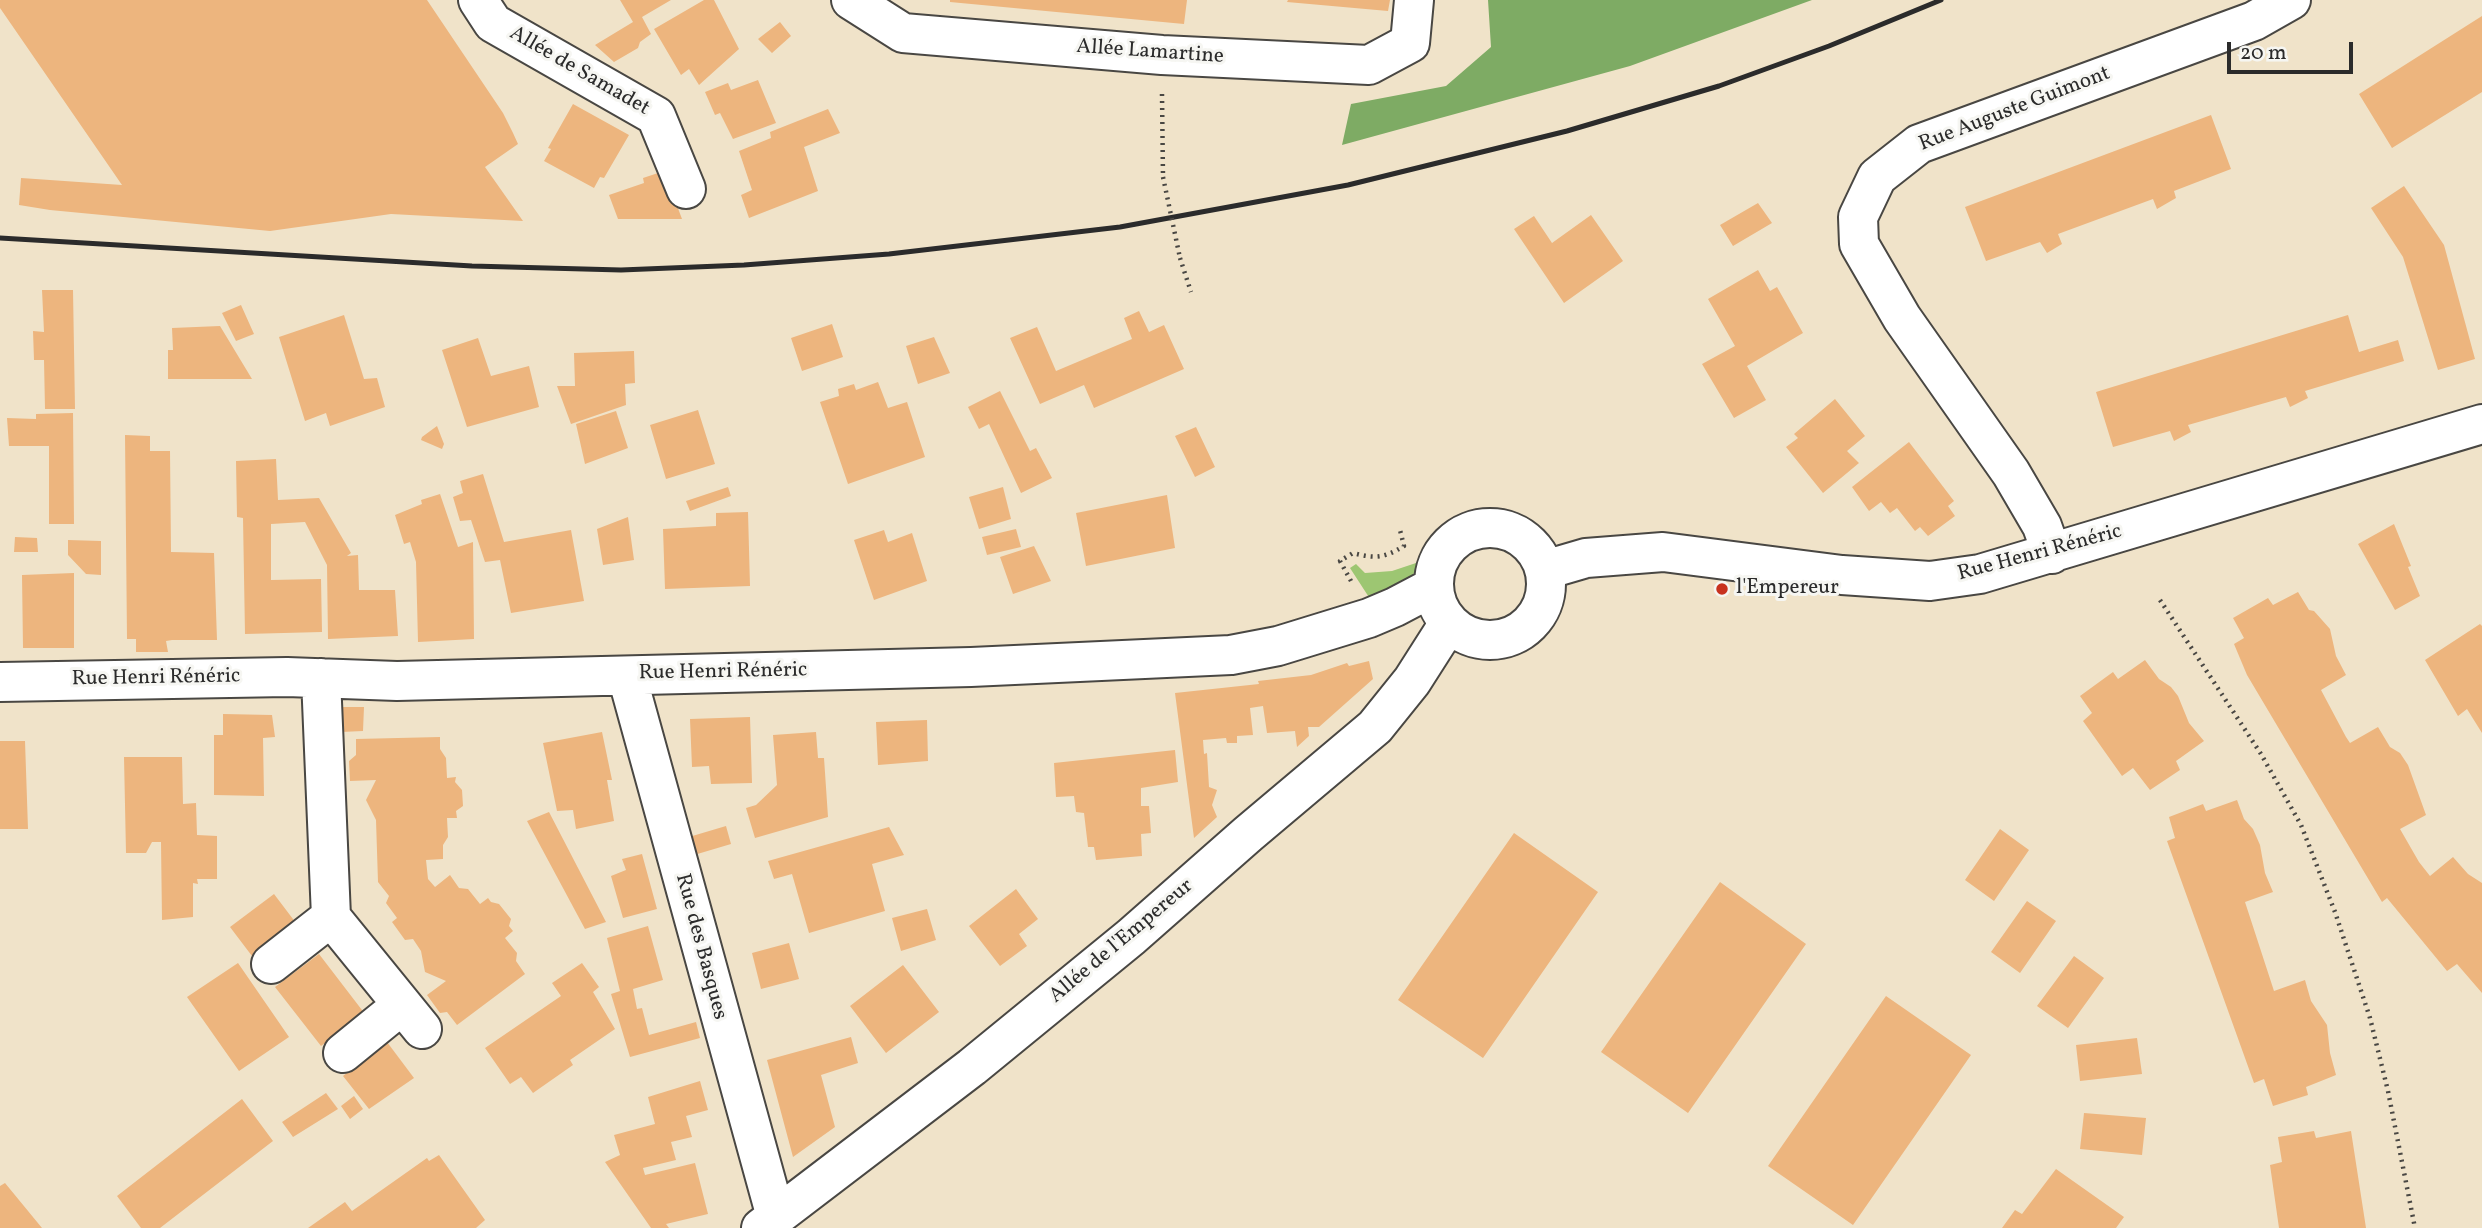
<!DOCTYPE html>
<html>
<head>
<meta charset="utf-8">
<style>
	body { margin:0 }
	#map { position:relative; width:2482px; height:1228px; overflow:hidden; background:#f0e3c9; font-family:Vollkorn,serif }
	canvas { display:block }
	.scale { position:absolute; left:2227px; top:42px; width:126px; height:32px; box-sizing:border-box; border:4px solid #2b2b2b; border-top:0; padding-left:9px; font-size:21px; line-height:24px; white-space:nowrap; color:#2b2b2b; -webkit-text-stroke:5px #f6f6f2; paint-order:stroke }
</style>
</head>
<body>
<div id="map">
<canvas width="2482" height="1228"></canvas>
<div class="scale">20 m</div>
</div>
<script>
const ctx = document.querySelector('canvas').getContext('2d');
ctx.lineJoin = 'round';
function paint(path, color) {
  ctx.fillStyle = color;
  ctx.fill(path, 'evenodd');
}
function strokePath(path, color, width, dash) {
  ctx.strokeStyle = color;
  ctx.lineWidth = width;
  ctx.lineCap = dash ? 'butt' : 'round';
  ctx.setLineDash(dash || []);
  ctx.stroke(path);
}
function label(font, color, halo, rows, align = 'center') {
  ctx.font = font + ' Vollkorn,serif';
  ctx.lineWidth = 6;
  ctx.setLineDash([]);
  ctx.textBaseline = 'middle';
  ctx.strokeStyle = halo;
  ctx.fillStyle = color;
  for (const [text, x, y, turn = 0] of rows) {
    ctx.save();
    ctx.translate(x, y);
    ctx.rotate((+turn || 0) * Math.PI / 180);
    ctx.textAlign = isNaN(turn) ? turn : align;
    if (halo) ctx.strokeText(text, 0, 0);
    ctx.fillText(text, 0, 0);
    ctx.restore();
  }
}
const green = new Path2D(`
	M1419,562C1411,585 1394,594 1374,605L1350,568L1356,564L1365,573L1392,571Z`);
const forest = new Path2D(`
	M1488,0H1812L1630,66L1342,145L1351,104L1446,86L1491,47Z`);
const building = new Path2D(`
	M0,0H427L503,113L513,133L518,144L485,167L523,221L391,214L270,231L50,210L19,205L21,178L122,185L0,8Z
	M620,0H671L642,17L651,34L640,42L638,48L614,62L595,45L633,22Z
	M704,0H714L739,49L699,85L689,69L681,75L654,29Z
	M950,0H1187L1184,24L950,2Z
	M1288,0H1390L1388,11L1287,2Z
	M2482,16V92L2392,148L2359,94Z
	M780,22L791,36L772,53L758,39Z
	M758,80L776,123L733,139L720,113L715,115L705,92L728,83L731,90Z
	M573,104L629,135L604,178L600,177L594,188L544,161L551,149L548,148Z
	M828,109L840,133L804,147L818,191L749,218L741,195L752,190L739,151L771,138L770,132Z
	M2211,115L2231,169L2174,191L2176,198L2157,209L2153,199L2058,234L2062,244L2047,253L2040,242L1986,261L1965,207Z
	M664,171L682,219H618L609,195L644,183L643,178Z
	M2404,186L2444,245L2475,359L2438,370L2403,257L2371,208Z
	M1758,203L1772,223L1733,246L1720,225Z
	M1591,215L1623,261L1564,303L1514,229L1534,216L1552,243Z
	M1758,270L1770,291L1777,287L1803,333L1747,366L1766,400L1734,418L1702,364L1735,346L1708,299Z
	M42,290H73L75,409H45L44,360H34L33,331L44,332Z
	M241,305L254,334L236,341L222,313Z
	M1139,311L1149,332L1164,325L1184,369L1094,408L1084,385L1040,404L1010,338L1037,327L1056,371L1132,339L1124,318Z
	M344,315L364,379L377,378L385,407L330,426L326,413L305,421L279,337Z
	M2348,315L2359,352L2398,340L2404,361L2305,391L2308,398L2290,407L2286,397L2188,425L2191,432L2174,441L2170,431L2113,447L2096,392Z
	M832,324L843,357L802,371L791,338Z
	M220,326L252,379H168V350H173L172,328Z
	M934,337L950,373L918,384L906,346Z
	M478,338L491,376L529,366L539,407L467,427L442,350Z
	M634,351L635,383L625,384L626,405L571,424L557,386H575L574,353Z
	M878,382L888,408L907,402L925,457L848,484L820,402L839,396L838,389L854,384L856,390Z
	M1000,391L1030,451L1036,448L1052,478L1021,493L989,424L979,429L968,407Z
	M1835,399L1865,436L1847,451L1859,463L1823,493L1786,447L1798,438L1794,434Z
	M698,410L715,464L666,479L650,425Z
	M616,411L628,448L585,464L576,424Z
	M73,413L74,524H49V446H9L7,418L36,419V414Z
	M437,426L444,444L442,449L421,440L422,437Z
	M1196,427L1215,467L1195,477L1175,436Z
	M125,435L150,436V451H170L171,552L214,553L217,640H172L166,641L168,652H136V639H127Z
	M1909,442L1954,501L1948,506L1955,516L1928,536L1920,527L1915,531L1897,508L1890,513L1881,502L1869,511L1852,487Z
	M276,459L278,500L319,498L351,553L347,556L358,555L359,590H395L398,636L328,639L327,565L305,522L271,524V580L321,579L322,632L245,634L243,518L237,517L236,461Z
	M483,474L504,542L571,530L584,601L511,613L500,560L485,562L471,520L460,521L453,497L463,493L460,481Z
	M728,487L731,496L690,511L686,501Z
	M1003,487L1011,519L979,529L969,497Z
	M440,494L458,547L473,542L474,639L418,642L416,562L410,542L404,544L395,515L422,504L421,500Z
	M1167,495L1175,548L1086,566L1076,513Z
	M748,512L750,586L665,589L663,529L716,526V513Z
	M628,517L634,560L603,565L597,529Z
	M2394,524L2411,566L2408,567L2420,596L2395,610L2358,544Z
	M1016,529L1021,547L987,555L982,537Z
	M884,530L888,542L912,533L927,581L874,600L854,540Z
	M15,537L37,538L38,552H14Z
	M68,540L101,541V575L86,574L68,555Z
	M1034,546L1051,581L1013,594L1000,557Z
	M74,573V648H23L22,575Z
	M2298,592L2309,610L2314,611L2330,629L2336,656L2346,675L2321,690L2346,737L2350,743L2378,727L2390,747L2400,753L2408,765L2426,815L2400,829L2419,862L2430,876L2453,857L2468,874L2482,883V993L2457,964L2447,971L2387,898L2382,902L2247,675L2234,644L2244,638L2233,618L2268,598L2273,605Z
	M2480,624L2482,626V733L2467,709L2458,716L2425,660Z
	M2145,660L2159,679L2171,687L2178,696L2189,723L2204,741L2176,761L2180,770L2150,790L2133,768L2122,776L2083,721L2092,713L2080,696L2113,672L2118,679Z
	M1369,661L1373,679L1319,727H1308L1309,736L1297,747L1295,731L1267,733L1263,706L1250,708L1253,735L1237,736V743H1227L1226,738L1203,740L1204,754L1207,753L1209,787L1217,790L1212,805L1217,817L1194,838L1175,693L1259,684L1258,681L1311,675L1347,663L1349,666Z
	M340,707H364L363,731L341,732Z
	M223,714L272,715L275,737L263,738L264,796L214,795V735H223Z
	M750,717L752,783L711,784L709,766L692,767L690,719Z
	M927,720L928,761L878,765L876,722Z
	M602,732L612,780H607L614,821L576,829L573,810L557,811L543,743Z
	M816,732L818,758H824L828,817L755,838L746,808L756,805L777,785L773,735Z
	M440,737V749L446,758L447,778L456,777L455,782L462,790L463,806L456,811L457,818H447L448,837L443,845V859L426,860L428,879L435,887L450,875L459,888L468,889L480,904L488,898L491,902L499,904L511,919L509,926L513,931L505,938L517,953L516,961L525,974L457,1025L447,1012L440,1013L427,995L446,981L425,972L421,951L413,939L405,940L392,922L397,918L386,903L389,896L378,882L376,820L366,800L376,780L350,781L349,761L356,755V739Z
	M0,741H25L28,829H0Z
	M1175,750L1178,782L1141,788V806H1149L1151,833L1141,834L1142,856L1096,860L1094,847H1088L1084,813L1076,812L1074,796L1056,797L1054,763Z
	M124,757H182L183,804L196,803L197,835L217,836V879H197L198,884L193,883V917L162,920L161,842H152L146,853H126Z
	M2237,800L2244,819L2253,829L2260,845L2265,873L2273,892L2245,902L2274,991L2305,980L2311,1001L2327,1025L2330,1053L2336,1075L2306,1087L2308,1095L2273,1106L2264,1079L2254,1083L2167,841L2175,838L2169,817L2203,804L2206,811Z
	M549,812L606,922L585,929L527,821Z
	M726,826L731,844L694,855L689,837Z
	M889,827L904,855L872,864L885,911L809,933L792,874L774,879L768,861Z
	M2000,829L2029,850L1994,901L1965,880Z
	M1514,833L1598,892L1483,1058L1398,1000Z
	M642,854L657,909L623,918L611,876L626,870L622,859Z
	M1720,882L1806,944L1688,1113L1601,1052Z
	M1016,889L1038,919L1019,934L1027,946L1000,966L969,926Z
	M274,894L299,927L255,960L230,927Z
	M2027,901L2056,921L2020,973L1991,952Z
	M927,909L936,940L901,951L892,918Z
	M648,926L663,980L633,989L637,1009L642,1008L649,1035L696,1022L700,1038L630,1057L611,994L620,991L607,938Z
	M789,943L799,979L761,989L752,953Z
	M319,954L365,1014L321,1046L275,987Z
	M2074,956L2104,978L2068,1028L2037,1006Z
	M238,963L289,1037L239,1071L187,997Z
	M582,963L599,987L593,992L615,1029L570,1060L573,1065L533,1093L521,1077L510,1084L485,1048L561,996L552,983Z
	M903,965L939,1012L886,1053L850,1006Z
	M1886,996L1971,1055L1853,1225L1768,1166Z
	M851,1037L858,1063L821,1075L835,1127L793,1157L767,1060Z
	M2137,1038L2142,1074L2080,1081L2076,1045Z
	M387,1042L414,1078L369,1109L343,1076Z
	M700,1081L708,1110L686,1116L692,1137L671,1142L676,1160L643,1168L645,1175L695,1163L708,1214L666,1224L669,1228H651L605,1162L620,1155L614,1135L655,1124L648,1097Z
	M326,1093L338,1109L293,1137L282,1122Z
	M354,1096L363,1109L350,1119L341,1106Z
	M242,1099L273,1141L160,1228H141L117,1196Z
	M2084,1113L2146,1118L2142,1155L2080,1149Z
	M2314,1131L2316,1138L2351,1131L2366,1228H2279L2270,1165L2282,1162L2278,1137Z
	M439,1155L485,1220L476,1228H308L345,1202L352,1211L427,1158L429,1161Z
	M2056,1169L2124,1217L2116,1228H2002L2015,1210L2022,1214Z
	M5,1183L42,1228H0V1186Z`);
const path = new Path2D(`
	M1162,94L1163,177
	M1180,258L1191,292
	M1351,581L1340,561L1353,553C1376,559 1384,558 1404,546L1400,530
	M2160,600L2261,754L2301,825L2335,912L2370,1018L2388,1091L2415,1228`);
const minor = new Path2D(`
	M478,0L493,23L656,116L686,189
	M851,0L903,33L1162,55L1369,65L1410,43L1414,0
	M1434 584a56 56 0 1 1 112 0a56 56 0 1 1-112 0Z
	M2052,554L2042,526L2011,473L1902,318L1859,244L1858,217L1877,177L1919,144L2254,21L2291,0
	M1545,570L1586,558L1663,552L1842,575L1930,581L1980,574L2482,424
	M627,676L776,1217
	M321,678L331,917L422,1029
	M0,682L287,677L397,681L971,667L1231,655L1278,646L1369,618L1395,607L1433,587
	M271,964L331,917
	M343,1053L402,1005
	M761,1228L972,1067L1131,937L1248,834L1375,727L1412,681L1449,623`);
const rail = new Path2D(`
	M0,238L472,266L621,270L744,265L889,254L1120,227L1348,185L1567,131L1719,86L1829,46L1941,0`);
const pathBridge = new Path2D(`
	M1163,177L1180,258`);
const markers = [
	[1722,589,7,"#c8321e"]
];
const streetNames = [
	["Allée Lamartine",1150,53,4],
	["Allée de Samadet",579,72,30],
	["Rue Auguste Guimont",2015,110,-21],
	["Rue Henri Rénéric",2040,554,-15],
	["Rue Henri Rénéric",723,673,-1],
	["Rue Henri Rénéric",156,679,-1],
	["Allée de l'Empereur",1122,942,-40],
	["Rue des Basques",700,947,75]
];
const poiNames = [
	["l'Empereur",1736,589]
];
paint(green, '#9dc672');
paint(forest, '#7eab64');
paint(building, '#edb57e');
strokePath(minor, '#494743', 42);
strokePath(path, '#494743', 4.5, [2, 5]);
strokePath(minor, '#fff', 38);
strokePath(rail, '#2b2b2b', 5);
strokePath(pathBridge, '#494743', 4.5, [2, 5]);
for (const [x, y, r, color] of markers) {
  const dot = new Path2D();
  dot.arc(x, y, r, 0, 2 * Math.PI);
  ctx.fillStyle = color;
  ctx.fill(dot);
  strokePath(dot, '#f6f6f2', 2.5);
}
label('21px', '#2b2b2b', '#f6f6f2', streetNames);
label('21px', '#2b2b2b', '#f6f6f2', poiNames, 'left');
</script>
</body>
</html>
